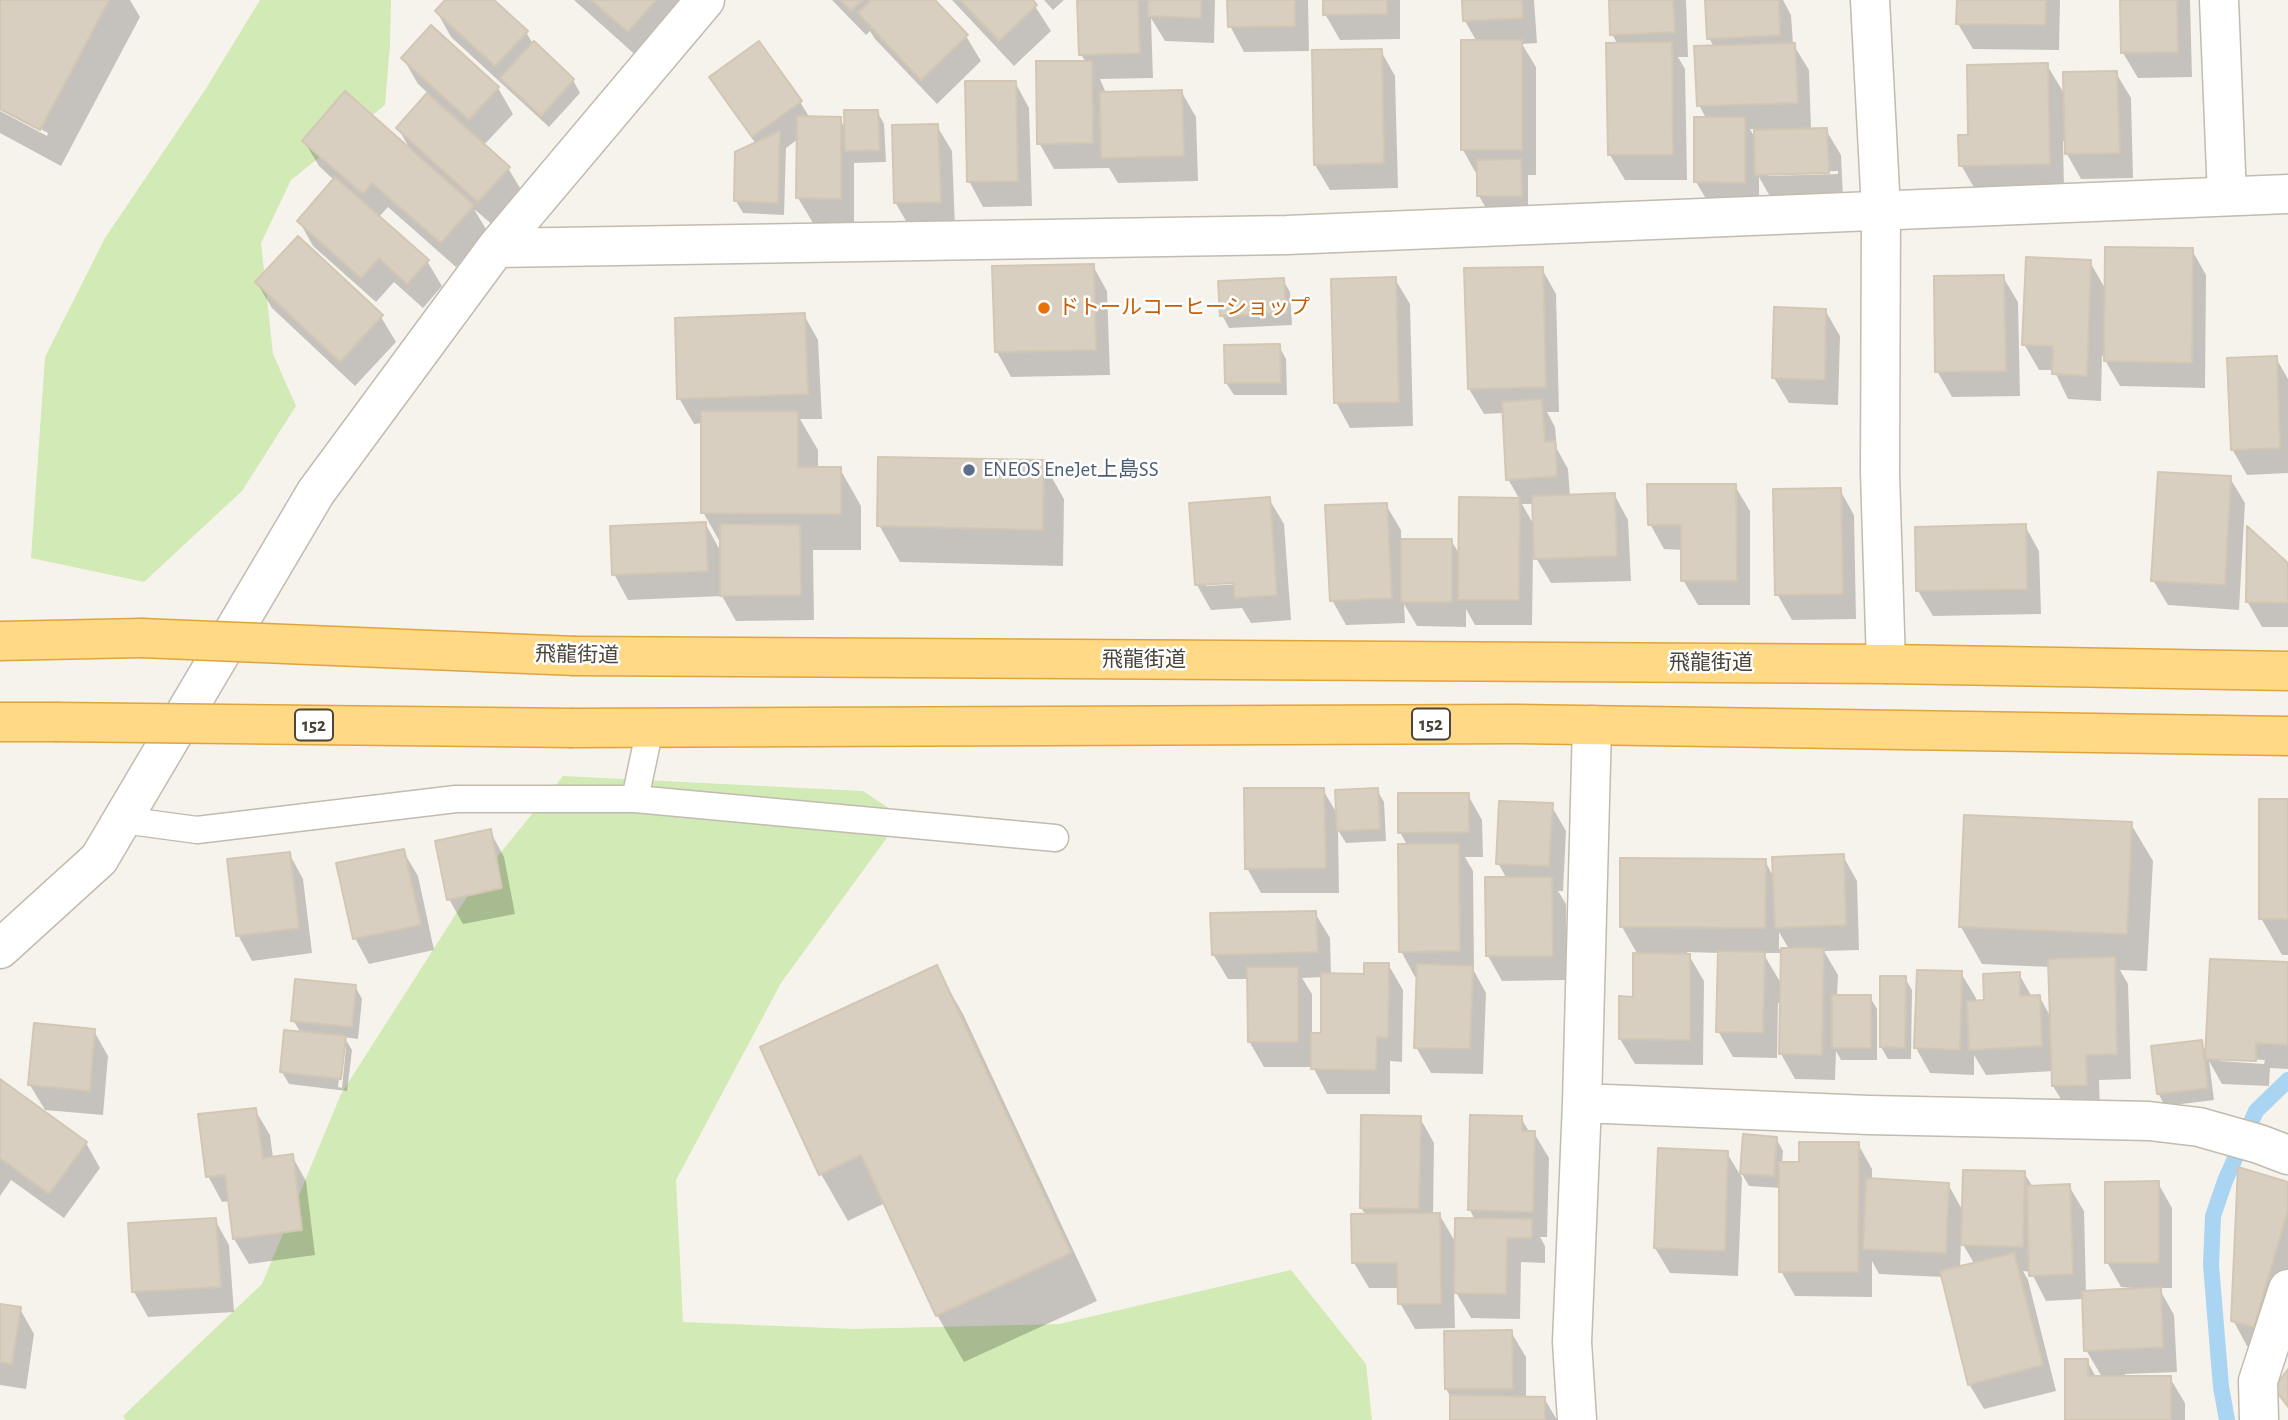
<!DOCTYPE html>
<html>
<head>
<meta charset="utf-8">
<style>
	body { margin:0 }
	canvas { display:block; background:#f6f3ec }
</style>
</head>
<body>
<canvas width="2288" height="1420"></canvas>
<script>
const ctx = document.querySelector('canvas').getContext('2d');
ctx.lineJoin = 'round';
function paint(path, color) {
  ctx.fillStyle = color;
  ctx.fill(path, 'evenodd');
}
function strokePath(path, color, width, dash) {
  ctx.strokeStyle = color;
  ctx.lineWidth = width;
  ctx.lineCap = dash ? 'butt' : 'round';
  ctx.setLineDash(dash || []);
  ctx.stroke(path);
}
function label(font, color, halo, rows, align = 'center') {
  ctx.font = font + ' "Alegreya Sans","Noto Sans JP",sans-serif';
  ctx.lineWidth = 5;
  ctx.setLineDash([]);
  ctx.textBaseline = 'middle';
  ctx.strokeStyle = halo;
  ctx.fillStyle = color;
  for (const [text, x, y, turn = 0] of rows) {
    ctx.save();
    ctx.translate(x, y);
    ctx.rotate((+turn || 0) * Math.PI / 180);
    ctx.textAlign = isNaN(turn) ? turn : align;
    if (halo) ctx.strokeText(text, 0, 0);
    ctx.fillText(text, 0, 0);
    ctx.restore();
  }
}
const green = new Path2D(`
	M260,0H391L390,45L385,105L291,180L261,243L273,354L296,406L242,491L144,582L31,558L45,357L105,238L205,90Z
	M563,776L863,791L902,817L781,983L676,1180L683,1322L853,1329L1059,1324L1291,1270L1366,1364L1372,1420H126L123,1416L262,1284L341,1094L475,884Z`);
const shadow = new Path2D(`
	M0,0H130L140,17L61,166L0,133V111L47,136L48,133L0,107Z
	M447,0H491L526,32L533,44L573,80L580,93L549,127L451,37L437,12Z
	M574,0H709L650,68Z
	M832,0H932L966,36L981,61L937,104L875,39L870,31L866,35Z
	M952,0H1031L1051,31L1014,66Z
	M1044,0H1064L1053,10Z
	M1079,0H1215L1214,43L1165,41L1151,18L1153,78L1100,79L1106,93L1181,91L1196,117L1198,181L1118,183L1109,168L1054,169L1039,143L1086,63L1081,54Z
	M1229,0H1308L1309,51L1244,52L1230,26Z
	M1325,0H1400V39L1340,40L1325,14Z
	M1463,0H1534L1537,43L1522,44L1536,67V175H1528V208H1486L1479,196L1477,175L1463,150L1477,42L1465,21Z
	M1610,0H1686L1688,57H1678L1685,69L1687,180H1625L1610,155L1618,45L1612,34Z
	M1707,0H1783L1791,15L1793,44L1809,70L1811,130H1826L1841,155L1843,198L1772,200L1759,177V207H1711L1696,182L1706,118L1699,105L1714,47L1709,38ZM1750,129H1756V140ZM1838,171V174L1768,176V173Z
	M1959,0H2060L2059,50L1973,49L1958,24Z
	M2122,0H2190L2192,77L2138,78L2123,53Z
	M431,27L498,88L513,114L483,146L508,168L523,193L494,226L474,209L487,231L456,267L388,207L378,218L427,261L442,286L423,308L394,282L376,302L313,246L299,221L334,180L319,166L304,141L411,151L398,128L429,94L418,84L403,58Z
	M1381,51L1395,76L1398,188L1330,190L1315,165Z
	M2047,65L2065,95L2116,73L2131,98L2133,178L2081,179L2067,154L2066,141H2063L2064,189L1976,191L1961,165L1970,137Z
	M711,77L800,102L810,118L840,119L847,131L877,111L884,124L886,162L854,163V223H813L798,198V139L786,148L784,215L743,213L736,201L756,144L726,102Z
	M1015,82L1029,108L1032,206L983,207L969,181Z
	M937,126L952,151L955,227L910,228L895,202Z
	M2192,250L2206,275L2205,388L2120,386L2102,355L2101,401L2068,399L2054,370H2039L2024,344L2090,262L2106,290Z
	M1093,266L1107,291L1110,375L1011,377L997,352L994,268Z
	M1542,269L1556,294L1559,412H1547L1555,427L1557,449L1568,469L1570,496L1614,494L1628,520L1631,581L1551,583L1533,553L1532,625H1475L1466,609V627L1417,626L1404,604L1405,623L1346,625L1332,600L1386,505L1401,530V541L1451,540L1461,557L1520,500L1508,479L1504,413L1484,414L1469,389ZM1522,504H1534L1535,527Z
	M2003,277L2018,302L2020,396L1952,397L1937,371Z
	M1395,279L1410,304L1413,426L1350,428L1336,402Z
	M1283,280L1290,292L1292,325L1229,328L1222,315Z
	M257,283L381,317L396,342L355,386L272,308Z
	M1825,310L1840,336L1838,405L1789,403L1774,378Z
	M804,315L818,340L822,419H800L818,450V469H840L861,506V550H813L814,620L736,621L722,596L628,600L614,574L705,523L721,552V544L703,512V423L694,424L679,398Z
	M1279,346L1286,359L1287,395H1234L1226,383Z
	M2276,358L2288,379V473L2247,475L2232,449Z
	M1043,462L1064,499L1063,566L900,562L879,525Z
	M2230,478L2245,503L2239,610L2168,605L2153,580Z
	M1735,486L1750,511V605H1698L1683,580V550L1664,549L1650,524Z
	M1840,490L1854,515L1856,619L1792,620L1777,594Z
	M1269,499L1284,524L1291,620L1251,623L1242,608L1211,610L1197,585ZM1242,580L1243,584L1206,586V583Z
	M2025,526L2039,551L2041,614L1933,616L1918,591Z
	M2288,565V627H2262L2247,601Z
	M1323,790L1338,815L1377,790L1384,802L1386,841L1346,843L1338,830L1339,893H1261L1247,868Z
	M1468,795L1482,820L1483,857H1465L1473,871L1474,971L1486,993L1483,1074L1431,1073L1416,1047L1418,977H1415L1401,951L1407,845L1400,832Z
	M2288,801V955H2282L2261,918Z
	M1551,805L1566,831L1563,891H1558L1566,904V980L1502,981L1488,956L1507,879L1498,863Z
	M2131,824L2153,861L2147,971L2120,970L2128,984L2131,1079L2099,1080L2100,1110L2068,1111L2053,1086V1071L1986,1075L1974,1055V1075L1930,1073L1916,1048L1961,973L1976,998V1002H1986L2019,974L2032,997L2039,996L2052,1019L2050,967L1982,964L1961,927Z
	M490,831L504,857L515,914L463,924L449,899Z
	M403,851L418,876L434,950L369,964L355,938Z
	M289,853L303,879L312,953L252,961L238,935Z
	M1843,856L1857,881L1859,950L1824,951L1838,975L1837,997H1870L1877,1009V1060H1841L1836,1051L1835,1080L1795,1079L1781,1054V1003H1778L1777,1058L1733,1057L1718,1031L1720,953L1687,952L1704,981L1703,1065L1635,1064L1620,1039L1634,999L1638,955L1622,927L1765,861L1774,878ZM1779,932L1789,949H1779ZM1763,953H1782V985Z
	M1315,913L1330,938L1331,975L1366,976L1388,964L1403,990L1402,1062L1390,1061V1094H1327L1313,1067H1264L1249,1041V979H1228L1213,954ZM1323,977V1035L1312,1034V994L1302,978Z
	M2288,964V1069L2270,1068L2269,1086L2222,1084L2209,1061L2214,1100L2165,1106L2158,1093L2201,1042L2207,1053ZM2220,1058L2265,1060L2264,1064L2220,1061Z
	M936,967L963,1014L1097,1301L964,1362L937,1315L885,1203L848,1221L821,1174Z
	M1905,978L1912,990L1911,1059H1888L1881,1047Z
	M355,986L362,999L358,1039L344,1037L352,1050L347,1091L289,1084L282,1072L301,1033L293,1020ZM343,1047H346L342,1088L338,1087Z
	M94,1031L108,1056L103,1115L45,1110L30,1085Z
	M0,1081L86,1143L100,1168L64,1218L11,1180L0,1196Z
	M255,1110L270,1135L273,1158L292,1156L306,1181L315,1255L249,1264L234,1239L230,1201L222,1202L208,1176Z
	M1420,1118L1434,1143L1433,1214H1439L1457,1245L1475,1220L1470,1210L1521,1118L1530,1133H1534L1549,1158L1547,1237H1540L1545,1246V1263L1521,1262L1520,1319L1471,1318L1454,1289L1455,1328L1415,1329L1400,1303V1288H1369L1354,1263L1366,1215L1361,1208Z
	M1776,1138L1783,1151L1782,1164H1801L1858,1144L1872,1169V1180L1948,1184L1964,1213L2024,1173L2033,1187L2069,1186L2084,1211L2086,1293L2133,1291V1288L2121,1287L2107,1262L2158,1183L2172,1208V1288H2159L2174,1315L2177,1372L2125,1374V1378H2170L2185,1403V1420H2067L2087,1361L2096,1377H2102L2086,1350L2084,1299L2046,1301L2031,1272L2023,1271L2028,1280L2056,1391L1984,1409L1969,1384L1943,1277L1879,1274L1872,1261V1297L1795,1296L1781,1271V1188L1749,1186L1742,1174ZM1961,1241L1975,1265L1960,1268Z
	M1727,1153L1742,1178L1738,1276L1670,1273L1655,1248Z
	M2288,1184V1283L2268,1352L2247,1346L2233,1320Z
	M215,1220L229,1245L234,1312L148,1317L134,1292L130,1224Z
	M0,1306L20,1309L34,1334L26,1389L0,1385Z
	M1511,1332L1526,1357V1398H1544L1557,1420H1452V1399L1446,1389Z`);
const stream = new Path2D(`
	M2227,1420L2221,1387L2211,1265L2213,1216L2225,1181L2256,1111L2288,1080`);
const building = new Path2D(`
	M0,0H109L40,130L0,109Z
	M445,0H494L528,31L495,66L435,11Z
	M591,0H656L628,32Z
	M840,0H862L851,11Z
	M871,0H935L968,35L921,80L858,13Z
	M960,0H1033L1037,5L999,41Z
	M1077,0H1138L1140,53L1079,55Z
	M1148,0H1201V18L1148,16Z
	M1227,0H1295V26L1228,27Z
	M1323,0H1387V14L1323,15Z
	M1462,0H1522L1523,18L1463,21Z
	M1609,0H1673L1675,32L1610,35Z
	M1705,0H1779L1780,35L1707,39Z
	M1957,0H2046L2045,25L1956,24Z
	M2120,0H2177L2178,52L2121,53Z
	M431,25L499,87L469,120L401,58Z
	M1461,40H1522V150H1461Z
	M534,41L574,79L541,116L500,78Z
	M759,41L802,101L752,137L709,77Z
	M1672,42L1673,155H1608L1606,43Z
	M1795,43L1798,103L1697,106L1694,46Z
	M1382,49L1384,163L1314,165L1312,50Z
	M1036,61H1092L1093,143L1037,144Z
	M2048,63L2050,164L1959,166L1958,135H1968L1967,65Z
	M2117,71L2120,153L2065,154L2063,72Z
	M965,81H1016L1018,181L967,182Z
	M1182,90L1184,156L1101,158L1100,92Z
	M345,91L474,205L441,243L372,183L363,194L302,141Z
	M427,93L510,167L478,202L396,128Z
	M844,110H878L880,150L845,151Z
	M797,116L841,117V199L796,198Z
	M1694,117H1745V183L1694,182Z
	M938,124L941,202L894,203L892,125Z
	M1827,128L1829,173L1755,175L1754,130Z
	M780,131L778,203L734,201L735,152Z
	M1521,159L1522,196H1477V160Z
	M335,177L429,260L407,284L379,258L361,278L297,221Z
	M298,236L383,315L340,362L255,282Z
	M2105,247L2193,248L2192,363L2104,361Z
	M2026,257L2091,260L2087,376L2052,374L2053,346L2022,345Z
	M1094,264L1096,350L995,352L992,266Z
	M1543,267L1546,387L1468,389L1464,268Z
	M2004,275L2006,371L1935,372L1934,276Z
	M1396,277L1399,402L1334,403L1331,279Z
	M1284,278L1286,313L1220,316L1218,281Z
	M1774,307L1826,309L1825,380L1772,378Z
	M805,313L808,394L677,399L675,318Z
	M1280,344L1281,383H1225L1224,345Z
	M2277,356L2280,448L2231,450L2227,358Z
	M1542,399L1545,442L1555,441L1557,476L1506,480L1502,402Z
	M701,411H798V467H841V514L701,513Z
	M878,457L1044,460L1043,530L877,526Z
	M2158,472L2231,476L2225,585L2151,581Z
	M1647,484H1736L1737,581H1681V525H1648Z
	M1841,488L1843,594L1775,595L1773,489Z
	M1615,493L1617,556L1534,559L1532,496Z
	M1270,497L1277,595L1234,598V583L1195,585L1189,503Z
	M1459,497L1520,498L1519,600H1458Z
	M1387,503L1392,598L1330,601L1325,505Z
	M706,522L708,571L612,575L610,526Z
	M720,524L800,525L801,595L720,596Z
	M2026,524L2027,589L1916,591L1915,527Z
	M2247,526L2288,563V603L2246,602Z
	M1401,539H1452V602H1401Z
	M1244,788H1324L1326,868L1245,869Z
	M1378,788L1380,829L1337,831L1335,790Z
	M1398,793H1469V832L1398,833Z
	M2259,799H2288V919H2259Z
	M1499,801L1553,803L1549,866L1496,864Z
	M1964,815L2132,822L2127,934L1959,927Z
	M491,829L502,888L447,900L435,841Z
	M1398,844H1459L1460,951L1399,952Z
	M404,849L421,925L353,939L336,863Z
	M290,852L299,928L236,936L227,859Z
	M1844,854L1846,925L1775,928L1772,857Z
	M1620,858L1766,859L1765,928L1620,927Z
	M1485,877H1552L1553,956H1486Z
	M1316,911L1318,952L1212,955L1210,913Z
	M1781,948H1824L1822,1055L1779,1054Z
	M1718,951L1765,952L1763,1033L1716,1032Z
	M1633,953L1690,954V1040L1619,1039V996L1633,997Z
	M2115,957L2117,1054L2086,1055L2087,1085L2052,1086L2048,959Z
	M2210,959L2288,962V1045L2256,1043V1061L2205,1059Z
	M1364,963H1389L1388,1038L1377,1037L1376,1070L1311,1069V1033H1321V973L1364,974Z
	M1417,964L1473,966L1470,1049L1414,1048Z
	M937,965L1071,1253L936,1316L861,1155L819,1175L760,1047Z
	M1247,967H1298V1042H1248Z
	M1917,970L1962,971L1960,1050L1914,1048Z
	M2020,972V996L2040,995L2042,1046L1969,1050L1967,1001L1984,1000L1983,974Z
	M1880,976H1906L1905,1048L1880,1047Z
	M295,979L356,985L352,1027L291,1021Z
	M1832,995H1871V1048H1832Z
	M34,1023L95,1029L90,1091L28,1085Z
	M284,1030L346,1036L341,1079L280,1072Z
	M2202,1040L2208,1088L2157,1094L2151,1046Z
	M0,1079L87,1142L49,1194L0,1158Z
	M256,1108L263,1158L293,1154L302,1230L233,1239L225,1175L206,1177L198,1114Z
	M1361,1115L1421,1116L1419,1209L1360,1208Z
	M1470,1115L1522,1116V1131H1535L1533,1212L1468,1210Z
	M1743,1134L1777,1137L1774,1176L1740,1174Z
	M1799,1142H1859L1858,1272H1779V1162H1799Z
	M1658,1148L1728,1151L1725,1251L1654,1248Z
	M2238,1167L2288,1182V1210L2254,1327L2231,1321Z
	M1963,1170L2025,1171L2023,1247L1961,1245Z
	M1866,1178L1949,1183L1946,1253L1863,1249Z
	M2159,1181V1263H2105V1182Z
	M2070,1184L2073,1274L2029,1276L2027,1186Z
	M1440,1213L1441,1304H1398L1397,1263H1352L1351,1214Z
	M216,1218L221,1287L132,1292L128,1223Z
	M1455,1218L1532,1219V1238H1507L1506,1294L1454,1293Z
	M2014,1253L2043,1365L1968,1385L1940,1271Z
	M2161,1287L2163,1347L2084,1351L2082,1291Z
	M0,1304L21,1307L12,1364L0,1362Z
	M1512,1330L1513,1389H1445L1444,1331Z
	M2065,1359H2088V1376H2171V1420H2065Z
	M2288,1369V1407L2274,1388Z
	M1450,1395L1545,1397V1420H1450Z`);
const service = new Path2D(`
	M650,728L635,799L1055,838
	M123,820L197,830L456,799H635`);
const minor = new Path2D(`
	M1870,0L1881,210L1880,473L1886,664
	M2219,0L2227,196
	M1592,725L1582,1103L1869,1115L2149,1121L2199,1127L2259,1144L2288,1155
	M1577,1420L1572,1342L1582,1103
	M2259,1420L2258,1381L2288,1289`);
const tertiary = new Path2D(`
	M496,248L1287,235L2288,194
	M0,949L99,859L316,492L496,248L705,0`);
const trunk = new Path2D(`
	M0,641L141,638
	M575,656L1886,664L2288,671
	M0,722H55
	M573,728L1517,724L2288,736`);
const trunkBridge = new Path2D(`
	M141,638L575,656
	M55,722L573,728`);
const markers = [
	[1044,308,7,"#e8710a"],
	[969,470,7,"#5c6f8a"]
];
const shields = [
	[1431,724,38],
	[314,725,38]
];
const shieldNames = [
	["152",1431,724],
	["152",314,725]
];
const foodNames = [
	["ドトールコーヒーショップ",1058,308]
];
const serviceNames = [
	["ENEOS EneJet上島SS",983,470]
];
const streetNames = [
	["飛龍街道",577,655,1],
	["飛龍街道",1144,660],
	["飛龍街道",1711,663]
];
paint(green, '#d2eab5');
paint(shadow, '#0003');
strokePath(stream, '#a9d4f2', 16);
paint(building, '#d8cfc1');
strokePath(building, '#d3c7b4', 2);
strokePath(service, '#c2bbae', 29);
strokePath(minor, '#c2bbae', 41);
strokePath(tertiary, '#c2bbae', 41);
strokePath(trunk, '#e0a43c', 41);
strokePath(service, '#fff', 26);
strokePath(minor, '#fff', 38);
strokePath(tertiary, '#fff', 38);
strokePath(trunk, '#ffd985', 38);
strokePath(trunkBridge, '#e0a43c', 41, []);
strokePath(trunkBridge, '#ffd985', 38);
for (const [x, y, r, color] of markers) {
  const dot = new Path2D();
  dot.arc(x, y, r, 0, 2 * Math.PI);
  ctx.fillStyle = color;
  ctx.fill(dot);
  strokePath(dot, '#fff', 2.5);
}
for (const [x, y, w] of shields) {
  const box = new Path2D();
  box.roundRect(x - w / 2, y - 15.5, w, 31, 5);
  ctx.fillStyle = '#fff';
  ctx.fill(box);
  strokePath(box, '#4b4439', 2);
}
label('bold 19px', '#4b4439', null, shieldNames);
label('21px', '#c56008', '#fff', foodNames, 'left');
label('21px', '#4e5e75', '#fff', serviceNames, 'left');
label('21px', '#4b4439', '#fff', streetNames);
</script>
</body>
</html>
